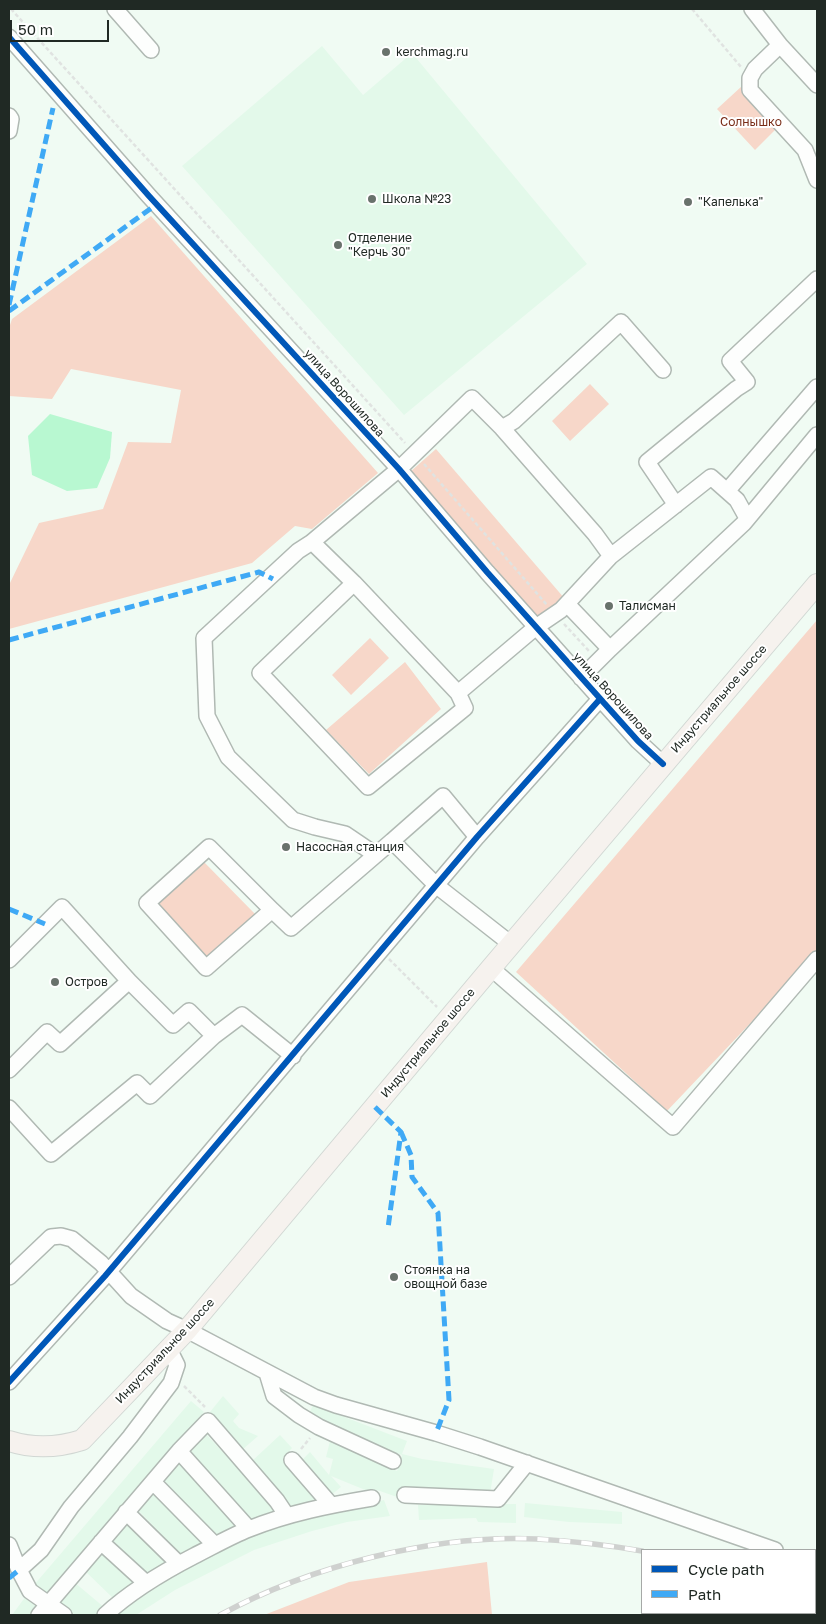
<!DOCTYPE html>
<html>
<head>
<meta charset="utf-8">
<style>
	body { margin:0 }
	#map { position:relative; width:826px; height:1624px; overflow:hidden; background:#f0fbf3; font-family:"Golos Text",sans-serif }
	canvas { display:block }
	.frame { position:absolute; inset:0; border:10px solid #202924; pointer-events:none }
	.legend { position:absolute; left:641px; top:1549px; width:175px; height:65px; box-sizing:border-box; background:#fff; border:1px solid #a6a9a7; margin:0; padding:6px 9px; list-style:none; font-size:15px; color:#202924 }
	.legend li { display:flex; align-items:center; gap:10px; height:25px }
	.legend b { width:25px; border:1px solid #a6a9a7 }
	.scale { position:absolute; left:10px; top:20px; width:99px; height:22px; box-sizing:border-box; border:2px solid #202924; border-top:0; padding-left:6px; font-size:15px; line-height:18px; white-space:nowrap; color:#202924; -webkit-text-stroke:4px #fff; paint-order:stroke }
</style>
</head>
<body>
<div id="map">
<canvas width="826" height="1624"></canvas>
<div class="frame"></div>
<ul class="legend">
<li><b style="height:6px;background:#0057b8"></b>Cycle path</li>
<li><b style="height:6px;background:#3fa9f5"></b>Path</li>
</ul>
<div class="scale">50 m</div>
</div>
<script>
const ctx = document.querySelector('canvas').getContext('2d');
ctx.lineJoin = 'round';
function paint(path, color) {
  ctx.fillStyle = color;
  ctx.fill(path, 'evenodd');
}
function strokePath(path, color, width, dash) {
  ctx.strokeStyle = color;
  ctx.lineWidth = width;
  ctx.lineCap = dash ? 'butt' : 'round';
  ctx.setLineDash(dash || []);
  ctx.stroke(path);
}
function label(font, color, halo, rows, align = 'center') {
  ctx.font = font + ' "Golos Text",sans-serif';
  ctx.lineWidth = 4;
  ctx.setLineDash([]);
  ctx.textBaseline = 'middle';
  ctx.strokeStyle = halo;
  ctx.fillStyle = color;
  for (const [text, x, y, turn = 0] of rows) {
    ctx.save();
    ctx.translate(x, y);
    ctx.rotate((+turn || 0) * Math.PI / 180);
    ctx.textAlign = isNaN(turn) ? turn : align;
    if (halo) ctx.strokeText(text, 0, 0);
    ctx.fillText(text, 0, 0);
    ctx.restore();
  }
}
const built = new Path2D(`
	M322,46L363,95L412,53L587,264L404,415L182,166Z
	M223,1396L239,1414L233,1421L239,1428L258,1436L242,1450L210,1412Z
	M191,1401L204,1412L52,1588L46,1594L34,1585Z
	M313,1405L407,1441L402,1454L422,1459L494,1469L490,1494L402,1488L397,1497L377,1490L375,1494L331,1476L341,1487L330,1496L301,1461L310,1452L329,1475L333,1459L326,1457L330,1441L397,1471L402,1455L368,1443L309,1414Z
	M206,1434L278,1512L256,1524L188,1451Z
	M280,1435L292,1448L283,1458L320,1501L295,1510L252,1461Z
	M179,1460L238,1526L218,1539L161,1478Z
	M153,1491L205,1544L182,1556L136,1508Z
	M384,1500L390,1516L347,1522L312,1531L254,1550L175,1590L136,1615H113L166,1578L238,1541L288,1523Z
	M525,1503L622,1512V1524L569,1522L524,1517Z
	M516,1504V1523L478,1522L476,1518L419,1520L418,1505Z
	M127,1521L167,1562L148,1576L111,1539Z
	M103,1554L134,1583L115,1600L85,1571Z
	M74,1582L105,1608L98,1615H75L58,1601Z
	M26,1596L38,1604L29,1615H12Z`);
const green = new Path2D(`
	M742,86L778,127L755,150L717,109Z
	M151,216L378,473L312,529L295,526L252,563L9,629V585L39,523L103,509L128,442L171,443L181,390L71,369L52,399L9,396V328L12,319Z
	M590,384L609,404L570,441L552,421Z
	M436,449L565,599L539,621L410,472Z
	M817,620V953L667,1111L516,972Z
	M370,638L389,658L351,695L332,675Z
	M405,662L441,709L369,774L326,730Z
	M204,862L255,914L207,958L158,904Z
	M487,1562L492,1615H264L349,1582Z`);
const water = new Path2D(`
	M50,414L112,432L110,458L97,488L67,491L32,475L28,436Z`);
const path = new Path2D(`
	M11,9L405,443
	M692,9L741,67
	M424,464L547,605
	M564,624L589,651
	M389,959L437,1007
	M184,1386L205,1407
	M301,1449L310,1438`);
const minor = new Path2D(`
	M115,9L151,50
	M752,9L780,45
	M9,37L149,196L399,469L487,572L638,741L663,764
	M817,85L780,45L755,69L750,78V90L805,150L817,180
	M9,116L11,119L9,131
	M502,428L514,421L621,322L663,370
	M727,491L817,387
	M676,505L647,462L736,389L747,382L730,361L817,279
	M312,542L298,551L204,638L207,716L228,757L293,820L315,827L345,834L376,855
	M354,583L458,693L465,708L368,787L260,673Z
	M354,583L312,542L399,469L472,398L502,428L595,534L611,556
	M567,604L610,649
	M581,678L610,649L744,523L817,435
	M458,693L536,627L561,610L611,556L711,477L737,500L747,518
	M392,841L443,796L477,837
	M272,910L209,847L147,903L206,968L272,910L291,928L392,841L437,886L511,944
	M9,960L62,907L129,981
	M491,968L673,1127L817,959
	M9,1070L47,1032L60,1044L129,981L173,1025L189,1011L214,1036
	M9,1108L51,1154L137,1083L150,1096L214,1036L242,1015L293,1056
	M9,1277L51,1237L61,1236L72,1239L101,1263L131,1296L167,1321L187,1330L314,1397L336,1405L436,1433L480,1447L775,1550
	M267,1373L274,1396L299,1415L319,1427L393,1461
	M9,1382L105,1276L477,837L600,699
	M179,1451L249,1529
	M292,1460L331,1505
	M153,1482L215,1545
	M405,1495L498,1499L527,1463
	M126,1512L179,1564
	M101,1542L146,1583
	M9,1545L19,1570L30,1591L64,1615
	M815,1563L817,1564
	M19,1570L41,1550L71,1507L130,1437L171,1383L177,1365L169,1349
	M39,1615L179,1451L208,1421L277,1501L287,1516
	M105,1615C131,1591 163,1572 194,1556C212,1547 231,1536 249,1529C289,1513 330,1505 372,1498`);
const major = new Path2D(`
	M9,1441C34,1449 57,1448 82,1440L187,1330L491,968L817,584`);
const rail = new Path2D(`
	M815,1611L817,1612
	M220,1615C310,1566 434,1534 537,1539C572,1541 607,1545 642,1551`);
const quiet = new Path2D(`
	M9,305L53,108
	M9,311L157,204
	M9,640L259,572L273,579
	M9,909L45,924
	M375,1107L401,1132L388,1228
	M401,1132L411,1155L412,1177L438,1213L449,1400L436,1433
	M9,1578L19,1570`);
const cycleway = new Path2D(`
	M9,37L149,196L399,469L487,572L638,741L663,764
	M9,1382L105,1276L477,837L600,699`);
const markers = [
	[386,52,5,"#69726c"],
	[372,199,5,"#69726c"],
	[688,202,5,"#69726c"],
	[338,245,5,"#69726c"],
	[609,606,5,"#69726c"],
	[286,847,5,"#69726c"],
	[55,982,5,"#69726c"],
	[394,1277,5,"#69726c"]
];
const poiNames = [
	["kerchmag.ru",396,52],
	["Школа №23",382,199],
	["\"Капелька\"",698,202],
	["Отделение",348,238],
	["\"Керчь 30\"",348,252],
	["Талисман",619,606],
	["Насосная станция",296,847],
	["Остров",65,982],
	["Стоянка на",404,1270],
	["овощной базе",404,1284]
];
const parkNames = [
	["Солнышко",751,122]
];
const streetNames = [
	["улица Ворошилова",344,393,48],
	["улица Ворошилова",613,696,48],
	["Индустриальное шоссе",719,699,-49],
	["Индустриальное шоссе",428,1043,-50],
	["Индустриальное шоссе",165,1351,-47]
];
paint(built, '#e3f9ea');
paint(green, '#f7d7c9');
paint(water, '#b8f8d1');
strokePath(minor, '#b0b9b3', 18);
strokePath(major, '#d1d7d3', 22);
strokePath(path, '#e0e3e1', 2.5, [4, 2.5]);
strokePath(minor, '#fdfefd', 15);
strokePath(major, '#f6f2ee', 20);
strokePath(rail, '#cfd1cf', 5.5);
strokePath(rail, '#fff', 4, [11]);
strokePath(quiet, '#3fa9f5', 5, [10, 5]);
strokePath(cycleway, '#0057b8', 6);
for (const [x, y, r, color] of markers) {
  const dot = new Path2D();
  dot.arc(x, y, r, 0, 2 * Math.PI);
  ctx.fillStyle = color;
  ctx.fill(dot);
  strokePath(dot, '#fff', 2);
}
label('12px', '#202924', '#fff', poiNames, 'left');
label('12px', '#792d17', '#fff', parkNames);
label('12px', '#202924', '#fff', streetNames);
</script>
</body>
</html>
